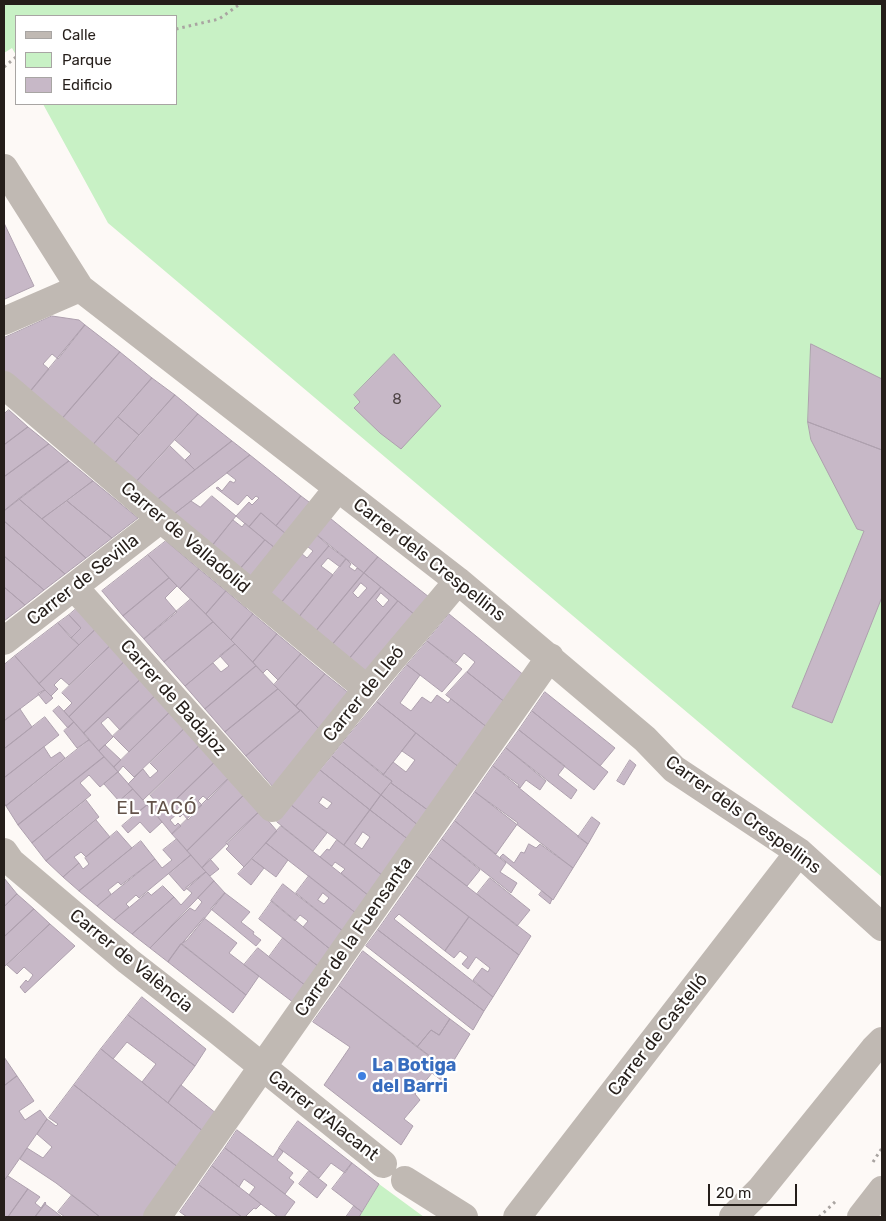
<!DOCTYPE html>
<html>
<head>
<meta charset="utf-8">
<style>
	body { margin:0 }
	#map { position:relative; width:886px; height:1221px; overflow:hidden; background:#fdf9f6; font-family:Rubik,sans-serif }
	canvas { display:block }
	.frame { position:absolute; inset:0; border:5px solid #251e1a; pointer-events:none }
	.legend { position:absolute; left:15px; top:15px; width:162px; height:90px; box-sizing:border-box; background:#fff; border:1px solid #a8a5a3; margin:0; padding:6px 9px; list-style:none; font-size:15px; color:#251e1a }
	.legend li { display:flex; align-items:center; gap:10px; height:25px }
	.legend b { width:25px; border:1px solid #a8a5a3 }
	.scale { position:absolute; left:708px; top:1184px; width:89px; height:22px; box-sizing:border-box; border:2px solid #251e1a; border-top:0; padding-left:6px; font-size:15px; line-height:18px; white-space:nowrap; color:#251e1a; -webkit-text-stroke:4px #fff; paint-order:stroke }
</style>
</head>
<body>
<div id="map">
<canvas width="886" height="1221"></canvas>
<div class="frame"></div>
<ul class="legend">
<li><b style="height:6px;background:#c0b9b3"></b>Calle</li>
<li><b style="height:14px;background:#c8f1c5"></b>Parque</li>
<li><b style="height:14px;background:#c7b8c7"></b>Edificio</li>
</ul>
<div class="scale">20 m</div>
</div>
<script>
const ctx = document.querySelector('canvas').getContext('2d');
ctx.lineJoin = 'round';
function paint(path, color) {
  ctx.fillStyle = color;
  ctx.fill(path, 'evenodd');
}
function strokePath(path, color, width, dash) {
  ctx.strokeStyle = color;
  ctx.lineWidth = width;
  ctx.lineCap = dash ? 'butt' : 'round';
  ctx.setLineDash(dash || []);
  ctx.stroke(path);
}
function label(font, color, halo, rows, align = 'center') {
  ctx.font = font + ' Rubik,sans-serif';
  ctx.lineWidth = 4.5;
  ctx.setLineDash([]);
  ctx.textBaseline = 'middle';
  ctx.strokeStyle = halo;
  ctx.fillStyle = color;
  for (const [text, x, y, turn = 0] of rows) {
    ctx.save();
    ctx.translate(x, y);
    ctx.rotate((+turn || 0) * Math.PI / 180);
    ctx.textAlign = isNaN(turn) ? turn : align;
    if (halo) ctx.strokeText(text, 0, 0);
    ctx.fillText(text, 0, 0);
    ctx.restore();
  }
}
const green = new Path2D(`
	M4,4H882V877L108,223L43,104H176V16H16V55L12,48L4,53Z
	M379,1184L424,1217H359Z`);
const building = new Path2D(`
	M4,223L34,286L5,299L4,297Z
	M52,316L79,320L85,325L58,359L52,354L43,364L49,369L29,393L4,372V338Z
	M85,325L120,352L61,420L29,393Z
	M811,344L882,379V450L808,422Z
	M120,352L152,378L92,446L61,420Z
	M394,354L441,406L401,449L380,433L354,408L360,402L354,395Z
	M152,378L175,395L139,435L118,417Z
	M175,395L198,414L136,482L114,464Z
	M9,410L28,427L4,445V414Z
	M198,414L232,441L195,470L185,460L191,454L175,440Z
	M118,417L139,435L114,464L92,446Z
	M808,422L882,450V597L832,723L792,707L864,531L857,529L811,440Z
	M28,427L49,444L4,477V445Z
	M232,441L250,455L174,514L157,500Z
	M49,444L69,461L4,511V477Z
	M170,446L195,470L157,500L136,482Z
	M250,455L301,496L276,526L261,513L249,527L236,516L249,502L252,505L259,498L256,496L252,500L247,495L238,505L216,488L218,487L222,491L230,481L234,483L236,480L227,473Z
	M69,461L93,481L42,519L19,499Z
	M93,481L138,518L112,538L67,501Z
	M212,496L236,516L212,546L174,514L191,501L200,507Z
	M301,496L317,508L291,538L276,526Z
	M19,499L42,519L86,558L65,574L4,521V511Z
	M67,501L112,538L86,558L42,519Z
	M261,513L291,538L280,552L249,527Z
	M325,514L378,557L364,573L311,530Z
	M233,520L242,527L245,523L265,540L240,569L212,546Z
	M4,521L65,574L44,590L4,556Z
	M311,530L329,546L281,603L263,588L296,549L307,558L313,551L302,542Z
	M265,540L280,552L255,581L240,569Z
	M166,541L199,569L180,589L148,555Z
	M329,546L346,559L340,567L328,558L321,566L333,575L299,617L281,603Z
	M148,555L169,578L123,616L102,591Z
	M4,556L44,590L25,605L4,587Z
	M378,557L429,597L415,615L364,573Z
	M346,559L351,564L349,567L355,571L357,568L364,573L316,631L299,617Z
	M199,569L226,591L206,614L180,589Z
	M364,573L381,587L332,645L316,631ZM361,583L367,588L358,598L353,593Z
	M169,578L177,586L165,598L177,612L144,639L123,616Z
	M4,587L25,605L4,621Z
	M381,587L398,601L349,659L332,645ZM381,593L389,600L383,607L376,600Z
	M226,591L253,614L231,640L206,614Z
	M191,599L213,622L164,662L144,639Z
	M398,601L415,615L366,673L349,659Z
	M76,609L98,627L79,645L71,638L81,628L69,615Z
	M253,614L277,634L253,662L231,640Z
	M449,614L525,676L506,703L467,672L475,662L464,653L456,663L427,641Z
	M69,615L81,628L71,638L58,623Z
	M213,622L235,644L185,686L164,662Z
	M58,623L79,645L39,684L15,656Z
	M98,627L112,644L69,685L61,678L54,685L58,689L51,696L39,684Z
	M277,634L301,654L278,680L267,669L263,673L253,662Z
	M427,641L462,669L442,692L407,665Z
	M112,644L126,660L69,717L64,711L72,703L62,693Z
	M235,644L256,666L205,709L185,686L213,663L221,672L229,666L220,656Z
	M301,654L325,674L296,706L274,685Z
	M15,656L45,690L4,721V665Z
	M126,660L142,678L84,733L69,717Z
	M407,665L420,675L400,703L411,711L422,697L431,703L437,695L448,703L451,699L488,728L460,768L377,702Z
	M256,666L278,689L225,732L205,709Z
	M467,672L506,703L488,728L446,695Z
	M325,674L350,694L320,730L296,706Z
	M142,678L157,694L120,730L108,717L101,723L113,737L99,751L84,733Z
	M278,689L300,711L246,756L225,732Z
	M45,690L53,698L46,704L38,694Z
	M545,692L615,748L600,766L532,711Z
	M157,694L171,711L129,752L113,736Z
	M377,702L416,733L383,775L343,742Z
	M59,706L74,722L68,728L53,711Z
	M20,709L32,727L4,749V721Z
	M301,710L320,730L273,787L246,756Z
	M171,711L186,727L134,777L123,766L118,772L114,767Z
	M532,711L608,772L594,790L519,730Z
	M45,717L59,735L4,778V749Z
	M74,722L89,740L77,748L64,731Z
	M186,727L201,744L143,800L128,784L143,769L150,778L158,771L150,763Z
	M519,730L565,766L558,775L577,790L571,799L506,748Z
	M416,733L460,768L429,811L391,783L392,781L383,775L393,762L406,772L415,760L402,751Z
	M89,740L104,757L18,825L6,806Z
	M343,742L392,781L381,795L332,756Z
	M201,744L216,761L158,817L151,809L157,803L150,795Z
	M105,745L121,760L114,767L99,751Z
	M44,747L51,758L60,752L65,758L6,806L4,803V778Z
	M506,748L546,781L540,790L526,780L520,788L493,766Z
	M332,756L381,795L370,810L320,770Z
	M104,757L118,772L100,787L89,775L80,783L91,795L32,843L18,825Z
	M630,760L636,765L624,785L617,781Z
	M216,761L230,777L208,800L203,796L198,801L202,805L188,820L183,814L180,817L177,814L170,820L175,826L178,823L181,826L172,834L158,817Z
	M493,766L519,785L518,787L588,844L573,868L475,792Z
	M320,770L370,810L344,845L291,805ZM323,797L332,803L327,809L319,803Z
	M118,772L133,789L119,801L104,784Z
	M230,777L245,794L187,851L172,834Z
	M391,783L429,811L419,826L381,795Z
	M133,789L147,805L134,816L120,801Z
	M475,792L518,823L496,854L455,821Z
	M245,794L260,811L202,868L187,851Z
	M381,795L419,826L409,840L370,810Z
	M86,800L99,817L46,861L32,843Z
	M147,805L162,822L150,833L140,822L128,833L122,826Z
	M291,805L327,833L313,851L277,822Z
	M370,810L409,840L383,876L344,845ZM363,832L370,837L362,849L355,844Z
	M260,811L277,831L244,867L226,849L229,846L226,843Z
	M592,817L600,823L588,844L578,837Z
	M96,820L110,837L86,857L81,852L74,857L79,863L63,877L46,861Z
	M455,821L506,863L500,872L517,883L511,893L442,839Z
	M281,826L369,896L357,914L266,843Z
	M117,831L132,848L79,891L63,877L79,863L83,869L89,864L85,858Z
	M177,839L191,855L139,898L136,895L126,904L129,907L114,920L97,906L155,859L162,868L172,860L163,850Z
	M442,839L480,870L467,886L429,857Z
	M337,840L383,876L369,896L341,873L345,869L335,862L332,866L320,857L327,849L329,850Z
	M141,841L155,859L121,885L118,882L108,890L111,894L97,906L79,891Z
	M266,843L288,860L276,877L252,859Z
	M529,844L536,848L540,844L573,868L553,900L500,857L503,854L514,863L521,852L524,853Z
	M191,855L206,872L184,891L169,874Z
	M429,857L531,936L519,955L416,876Z
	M210,859L219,869L210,876L202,868Z
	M252,859L264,868L251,885L238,874Z
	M206,872L214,881L150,948L132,934L174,897L181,905L192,893L186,888Z
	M309,876L357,914L344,932L296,893ZM323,893L329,898L324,904L318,900Z
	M416,876L469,917L445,951L399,914L394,919L493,997L484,1011L378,930Z
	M4,878L17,894L4,907Z
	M490,878L530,910L517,926L477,894Z
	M214,881L225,893L187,940L181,944L168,962L150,948L190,908L195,911L202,902L198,898Z
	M283,884L344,932L331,950L303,927L308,921L300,915L295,921L271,901Z
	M163,886L174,897L132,934L114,920L148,892L151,895Z
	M542,891L552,899L550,904L539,895Z
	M225,893L250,912L241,922L254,932L253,934L261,940L256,946L211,909Z
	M17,894L34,909L4,937V907Z
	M272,901L331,950L319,967L259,919Z
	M34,909L50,924L4,967V937Z
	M469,917L519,955L493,997L473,980L482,968L488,972L490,968L476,957L468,969L462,964L468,957L460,951L454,958L445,951Z
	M204,918L237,943L229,953L259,976L246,995L182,944Z
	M50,924L75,946L25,993L20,987L26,980L28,982L33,975L24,967L17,974L7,965Z
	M378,930L484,1011L473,1030L366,946Z
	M283,938L319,967L306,986L269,957Z
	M181,944L246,995L233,1013L168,962Z
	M258,948L306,986L294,1003L244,965Z
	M363,951L450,1019L439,1035L431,1030L417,1047L339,986Z
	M339,986L448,1070L441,1080L432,1073L415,1094L420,1100L404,1119L413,1126L401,1145L324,1085L350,1047L313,1022Z
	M142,997L206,1049L195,1066L128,1015Z
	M128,1015L195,1066L168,1103L142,1082L156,1064L127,1042L113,1059L101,1049Z
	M450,1019L470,1034L448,1070L417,1047L431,1030L439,1035Z
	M101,1049L204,1132L179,1168L74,1085Z
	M4,1057L17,1076L4,1086Z
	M17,1076L34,1101L19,1111L25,1120L40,1110L47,1119L4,1181V1086Z
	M74,1085L179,1168L144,1217H100L56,1183L20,1159L27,1148L43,1158L52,1147L37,1134L47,1119L56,1126L58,1124L49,1118Z
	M181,1085L217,1114L204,1132L168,1103Z
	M298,1121L352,1163L345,1173L331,1163L319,1178L279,1148Z
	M237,1130L273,1157L279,1148L283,1152L277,1160L293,1173L289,1178L294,1182L285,1194L225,1148Z
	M225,1148L295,1202L284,1217H278L249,1195L255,1187L244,1179L239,1187L212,1166Z
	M352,1163L379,1184L362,1212L332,1189Z
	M212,1166L261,1204L256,1209L254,1208L245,1217H242L199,1185Z
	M309,1171L327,1185L317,1198L299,1184Z
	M8,1176L28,1189L8,1217H4V1181Z
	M199,1185L234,1211L242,1217H187L180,1212Z
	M28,1189L40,1197L35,1203L41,1208L45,1202L46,1203L35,1217H8Z
	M72,1195L84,1204L100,1217H65L58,1212Z
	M45,1204L57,1213L62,1217H35Z
	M354,1206L362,1212L359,1217H346Z`);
const path = new Path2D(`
	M176,29L219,19L240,4
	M4,67L16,57
	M873,1162L882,1148
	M819,1217L836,1201`);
const minor = new Path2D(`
	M4,168L80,288L458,581L645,739L674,769L799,852L882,927
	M4,321L80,288
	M4,385L161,519L367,689
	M74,587L272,808L367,689L458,581
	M252,595L338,488
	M4,641L161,519
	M4,852L11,862L128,961L218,1031L383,1164
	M405,1180L464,1217
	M157,1217L550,657
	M517,1217L799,852
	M733,1217L760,1190L874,1049L882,1041
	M861,1217L882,1190`);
const markers = [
	[362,1076,5,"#3f7fe0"]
];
const numberNames = [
	["8",397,400]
];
const streetNames = [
	["Carrer de Valladolid",185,538,40],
	["Carrer dels Crespellins",429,560,38],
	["Carrer de Sevilla",83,580,-38],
	["Carrer de Lleó",364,694,-51],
	["Carrer de Badajoz",173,698,48],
	["Carrer dels Crespellins",743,815,36],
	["Carrer de la Fuensanta",354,937,-55],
	["Carrer de València",131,961,39],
	["Carrer de Castelló",658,1035,-52],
	["Carrer d'Alacant",323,1116,38]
];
const shopNames = [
	["La Botiga",372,1066],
	["del Barri",372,1087]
];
const neighbourhoodNames = [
	["EL TACÓ",157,809]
];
paint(green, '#c8f1c5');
paint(building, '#c7b8c7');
strokePath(building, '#aea0ae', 1);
strokePath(path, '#a9a4a1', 3, [2.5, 4]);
strokePath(minor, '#c0b9b3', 28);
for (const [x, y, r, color] of markers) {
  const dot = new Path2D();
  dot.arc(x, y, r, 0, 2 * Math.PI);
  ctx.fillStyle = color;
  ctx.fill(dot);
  strokePath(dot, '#fff', 2);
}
label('15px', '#4e4445', null, numberNames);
label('18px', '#251e1a', '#fff', streetNames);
label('bold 18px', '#366cbe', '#fff', shopNames, 'left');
ctx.letterSpacing = '1px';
label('19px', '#625249', '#fff', neighbourhoodNames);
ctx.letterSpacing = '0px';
</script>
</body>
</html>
